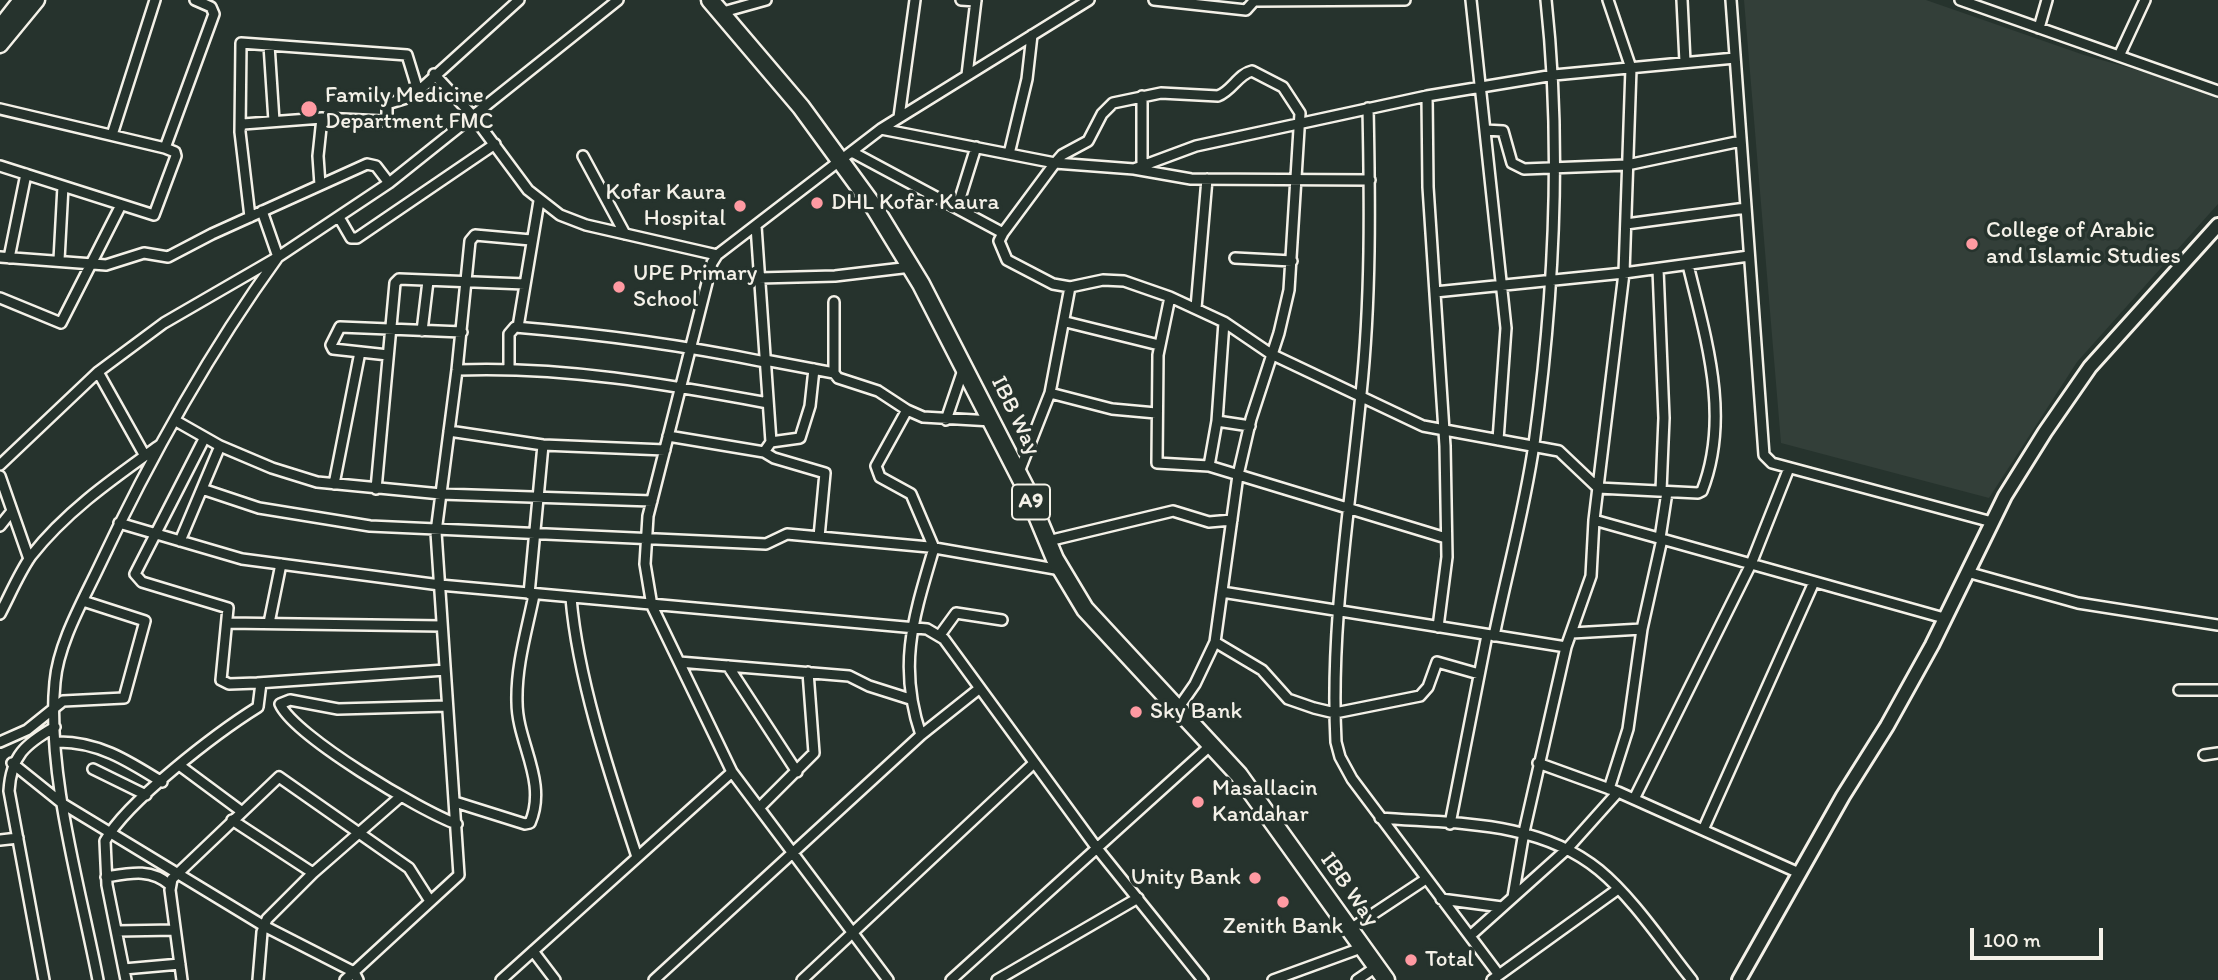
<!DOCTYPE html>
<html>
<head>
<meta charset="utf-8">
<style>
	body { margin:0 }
	#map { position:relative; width:2218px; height:980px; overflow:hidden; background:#26332d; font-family:Itim,sans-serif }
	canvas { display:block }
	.scale { position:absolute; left:1970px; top:928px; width:133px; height:32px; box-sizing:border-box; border:4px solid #f4f1e8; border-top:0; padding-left:9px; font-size:21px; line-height:24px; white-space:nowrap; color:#f4f1e8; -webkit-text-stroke:5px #26332d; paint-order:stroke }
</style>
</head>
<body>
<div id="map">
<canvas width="2218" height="980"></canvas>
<div class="scale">100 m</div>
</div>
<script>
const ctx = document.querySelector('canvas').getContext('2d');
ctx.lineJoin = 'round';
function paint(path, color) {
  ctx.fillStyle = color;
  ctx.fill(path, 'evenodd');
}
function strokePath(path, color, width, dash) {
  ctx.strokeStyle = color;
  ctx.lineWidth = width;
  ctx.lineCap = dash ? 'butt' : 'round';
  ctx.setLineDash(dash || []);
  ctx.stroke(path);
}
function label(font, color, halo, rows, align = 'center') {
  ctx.font = font + ' Itim,sans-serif';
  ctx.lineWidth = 7;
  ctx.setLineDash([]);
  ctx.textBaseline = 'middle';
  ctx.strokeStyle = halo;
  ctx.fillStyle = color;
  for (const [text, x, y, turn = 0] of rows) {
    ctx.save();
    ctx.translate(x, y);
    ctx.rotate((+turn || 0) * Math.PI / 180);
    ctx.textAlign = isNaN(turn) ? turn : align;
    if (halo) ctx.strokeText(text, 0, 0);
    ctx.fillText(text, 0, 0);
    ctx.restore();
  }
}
const built = new Path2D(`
	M1744,0H1926L2084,55L2218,93V204L2077,362L1989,498L1781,443Z`);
const minor = new Path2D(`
	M961,0L976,1
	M1154,0L1246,10L1255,0
	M1471,0L1506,328L1498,440
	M1682,0L1685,62
	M1731,0L1764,455L1772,463L1992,522
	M1960,0L2218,91
	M1255,1L1405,0
	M723,12L766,0
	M2039,28L2047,0
	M269,45L274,121
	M2119,56L2145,0
	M434,74L473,116L528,190L560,215L586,225L717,255
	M967,75L976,0
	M1142,96V166
	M1427,96L1428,187L1445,446L1447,557L1438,627
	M1368,108C1370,204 1371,299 1361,394C1350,509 1330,626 1336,742L1340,757L1352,779L1499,975
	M0,109L165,148L175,152L176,156L154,215L0,166
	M899,117L915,0
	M241,127L243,124L322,118L383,121L387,119V104L413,96L519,0
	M881,129L1055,163L1134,169L1191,179L1370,180
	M1485,130L1503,131L1512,163L1524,169L1627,165L1741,141
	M112,135L155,0
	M165,148L214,14L211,7L195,0
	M852,152L1003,233
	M1009,154L1027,79L1032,35
	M583,156L625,234
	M1134,169L1196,146L1427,96L1554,75L1735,58
	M320,185L318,156L322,118
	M957,208L976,147
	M250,217L240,132L241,43L407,55L418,91
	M340,219L351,238H357L495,144
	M1626,224L1746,208
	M756,226L771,442L764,452
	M0,257L106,265L144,253L168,257L212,234L367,164L376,166L389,183
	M9,258L26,174
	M1235,258L1292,261
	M59,260L63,186
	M1658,269L1664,418L1661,491
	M759,278L835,276L911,267
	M1435,292L1624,273L1749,256
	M1170,297L1158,355L1157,463L1209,466L1446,538
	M0,298L61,323L121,205
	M1196,308L1207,179
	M1066,322L1159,345
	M518,327L539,201
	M422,331L428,281
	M388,355L333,349L331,345L340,327L462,332
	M765,360L834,373L838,378L878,391L907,410L923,417L992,421
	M509,368V334L515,327C599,334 682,345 765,362
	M457,370C563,366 665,384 768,403
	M98,372L145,456
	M834,373V302
	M1050,393L1112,409L1156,413
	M907,410L876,466L880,477L911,494L934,548C914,616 897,665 921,735
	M946,420L964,367
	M176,421L220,446L272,468L317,482L441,494L652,501
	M1217,421L1250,426
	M449,431L543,445L665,450
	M668,436L764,452L774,458L825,473L819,537
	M204,439L135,574L142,582L228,608L221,680L229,684L257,683L445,670
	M771,442L800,438L810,406L814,369
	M0,465L98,372L164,323L278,257L389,183L618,0
	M1209,466L1217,421L1224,322
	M1019,472L1050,393L1070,287
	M0,476L29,559
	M334,484L360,352
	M202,489L259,508L370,526L766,544L787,534L929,547L1061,570
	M376,489L395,283L399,279L525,284
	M1594,520L1944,618
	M119,523L242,559L440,585L927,629L944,639L1096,847L1203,980
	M0,526L12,511
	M1660,538L1667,492
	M180,541L220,446
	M1048,541L1173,511L1209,522L1232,520
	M1967,572L2078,603L2218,625
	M1222,592L1566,647
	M529,594L543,445
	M571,598C578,681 611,778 637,857
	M0,614C10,595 19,573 31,556C66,511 114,478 160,445
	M227,623L442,626
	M269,623L281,564
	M1572,633L1642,629
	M940,635L956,613L1002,620
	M1494,636C1507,572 1525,508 1534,444C1554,298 1562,147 1546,0
	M1215,642L1262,670L1288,699L1314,708L1335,713L1420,696L1428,687L1437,662L1479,674
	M679,662L849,676L869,686L910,699
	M728,666L797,772
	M2179,690H2218
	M447,706L338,709L290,700L280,704C294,736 422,812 457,824
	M1179,707L1195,684L1215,642L1238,475L1251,419L1279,333L1289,290L1300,113L1283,87L1252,71C1238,74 1232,91 1218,96L1161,93L1113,103L1102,114L1088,141L1062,155L1055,163L1003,233L999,241L1007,260L1053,284L1070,287L1103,280L1124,281L1170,297L1224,322L1271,354L1423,426L1559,451L1598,488L1698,493L1702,491C1731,417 1706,339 1688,265
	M0,742L27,730L63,701L124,698L145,621L83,601
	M56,742C97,741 127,760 162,782
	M2204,755L2218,753
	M12,763L63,804L264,926L354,972L358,980
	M1538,763L1618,792L1799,873
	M179,765L241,811
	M93,769L146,795
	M1609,789L1628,729L1642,629L1662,539
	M1634,799L1751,564L1789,468
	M455,802L525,824L530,823C548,781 517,743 517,702C516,665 527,630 534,595
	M759,808L814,753L808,672
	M1380,818C1455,824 1538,820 1599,870C1633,898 1664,945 1692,980
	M232,820L313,873
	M1450,824L1487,635
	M1703,830L1814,582
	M0,840L18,838
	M106,877C130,873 151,868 170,885
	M1513,897L1524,832L1566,647L1591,576L1594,520L1624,273L1631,68L1608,0
	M1441,899L1502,907
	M1349,930L1426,879
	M117,931L175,930
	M1470,936L1567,849L1618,792
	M533,951L555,980
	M124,969L180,964
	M44,980L9,791C11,756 25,744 55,727
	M98,980C81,890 46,773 55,682C58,646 80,606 96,573C147,464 207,355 278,257L262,211
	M126,980L107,885L105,841C127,801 218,732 258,707L261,683
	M182,980L170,890L172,879L279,777L409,868L430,901
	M258,980L262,932L267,919L313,873L400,797
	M345,980L459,875L436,532L457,370L470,241L475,235L531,240
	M501,980L732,772
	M654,980L921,735L980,688
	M802,980L1034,763
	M888,980L732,772L652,606L645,564L648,516L712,263L717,255L881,129L1089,0
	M951,980L1211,745
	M997,980L1138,898
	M1273,980L1361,948
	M1357,980L1376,967
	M1492,980L1618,889`);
const tertiary = new Path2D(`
	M1739,980L1843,796L1887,726L1932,645L2005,496L2045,432L2090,367L2218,225`);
const primary = new Path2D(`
	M0,27L21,0
	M0,45L37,0`);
const trunk = new Path2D(`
	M710,0L801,107L874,207L921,284L1025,487L1055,559L1085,609L1239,775L1386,980`);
const markers = [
	[309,109,9,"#ff9aa2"],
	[817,203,7,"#ff9aa2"],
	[740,206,7,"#ff9aa2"],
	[1972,244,7,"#ff9aa2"],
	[619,287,7,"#ff9aa2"],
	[1136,712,7,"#ff9aa2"],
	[1198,802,7,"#ff9aa2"],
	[1255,878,7,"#ff9aa2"],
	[1283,902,7,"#ff9aa2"],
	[1411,960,7,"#ff9aa2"]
];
const shields = [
	[1031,502,38]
];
const shieldNames = [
	["A9",1031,502]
];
const poiNames = [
	["Family Medicine",325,96],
	["Department FMC",325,122],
	["Kofar Kaura",726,193,"right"],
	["Hospital",726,219,"right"],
	["DHL Kofar Kaura",831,203],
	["College of Arabic",1986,231],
	["and Islamic Studies",1986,257],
	["UPE Primary",633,274],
	["School",633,300],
	["Sky Bank",1150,712],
	["Masallacin",1212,789],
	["Kandahar",1212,815],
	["Unity Bank",1241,878,"right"],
	["Zenith Bank",1283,927,"center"],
	["Total",1425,960]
];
const streetNames = [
	["IBB Way",1015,416,64],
	["IBB Way",1349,890,55]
];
paint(built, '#333f39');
strokePath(minor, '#f4f1e8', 14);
strokePath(tertiary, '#f4f1e8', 18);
strokePath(primary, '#f4f1e8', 19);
strokePath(trunk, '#f4f1e8', 21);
strokePath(minor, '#26332d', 9);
strokePath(tertiary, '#26332d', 12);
strokePath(primary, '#26332d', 14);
strokePath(trunk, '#26332d', 16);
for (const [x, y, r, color] of markers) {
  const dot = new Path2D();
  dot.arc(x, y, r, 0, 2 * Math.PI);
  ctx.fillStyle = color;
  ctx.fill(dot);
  strokePath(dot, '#26332d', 2.5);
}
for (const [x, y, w] of shields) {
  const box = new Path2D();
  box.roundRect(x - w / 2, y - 17.5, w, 35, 5);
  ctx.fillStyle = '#26332d';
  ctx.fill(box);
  strokePath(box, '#f4f1e8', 2);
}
label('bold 21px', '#f4f1e8', null, shieldNames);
label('23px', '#f4f1e8', '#26332d', poiNames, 'left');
label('23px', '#f4f1e8', '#26332d', streetNames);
</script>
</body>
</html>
